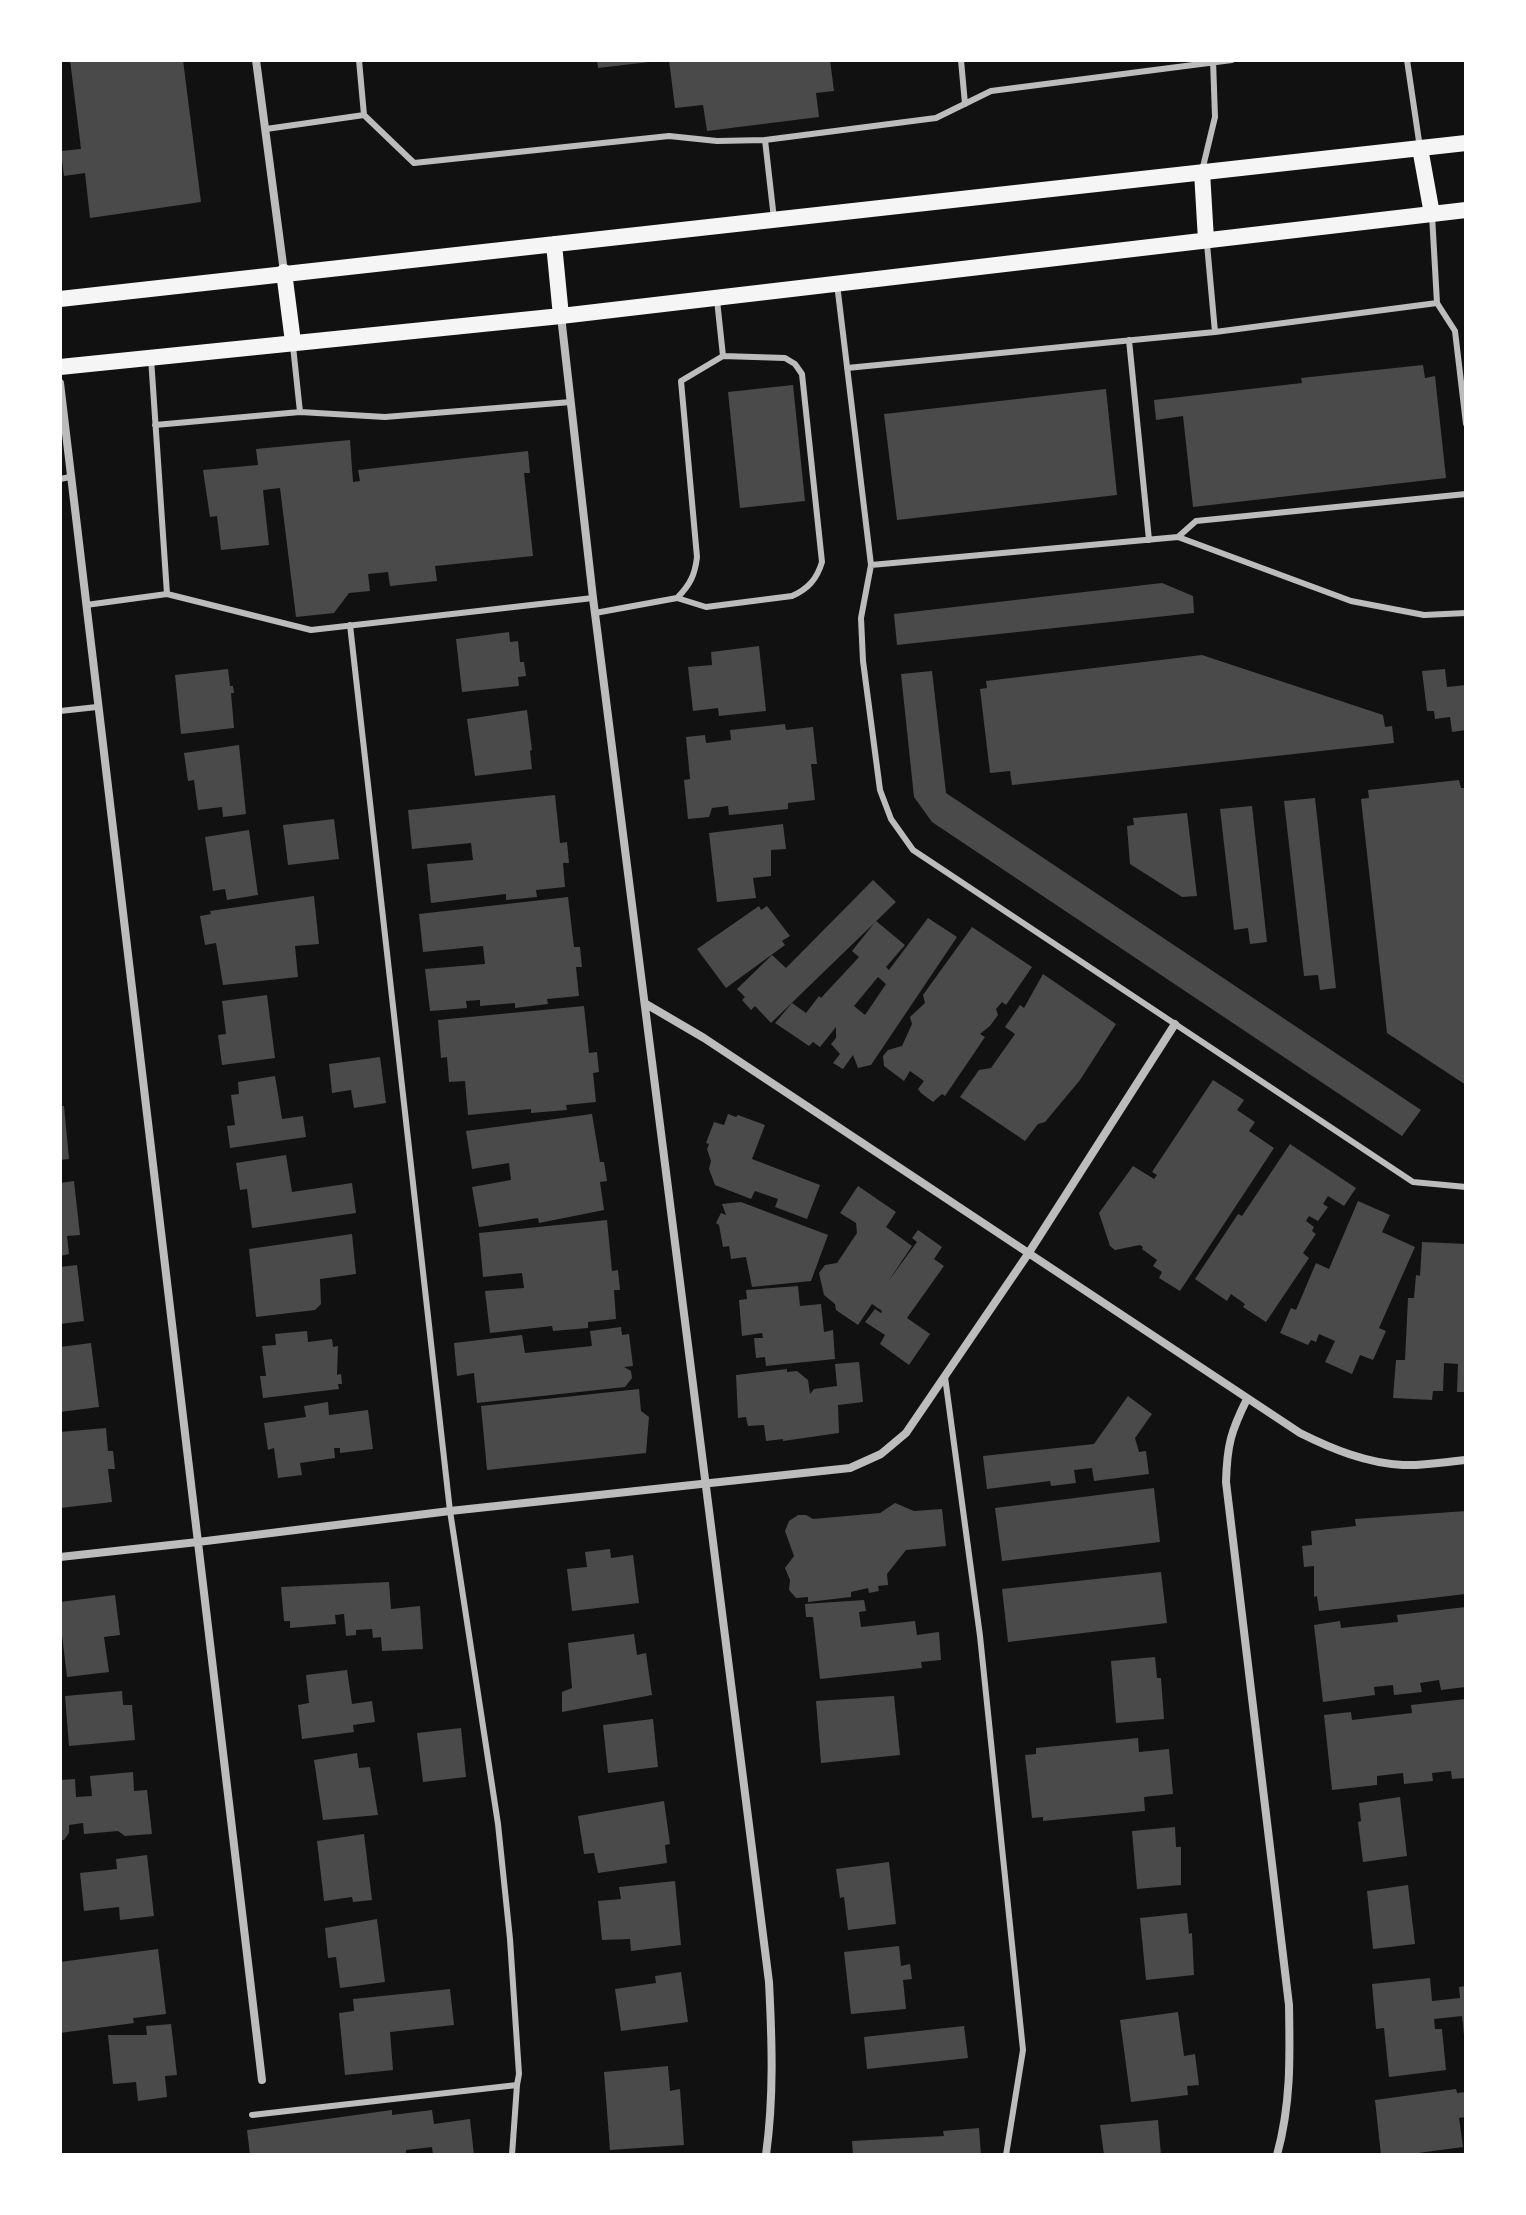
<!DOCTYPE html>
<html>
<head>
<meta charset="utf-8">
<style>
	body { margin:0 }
	#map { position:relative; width:1526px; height:2215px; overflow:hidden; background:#111; font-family:Helvetica,sans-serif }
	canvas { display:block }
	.frame { position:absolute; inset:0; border:62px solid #fff; pointer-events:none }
</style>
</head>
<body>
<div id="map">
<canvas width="1526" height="2215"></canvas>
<div class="frame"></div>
</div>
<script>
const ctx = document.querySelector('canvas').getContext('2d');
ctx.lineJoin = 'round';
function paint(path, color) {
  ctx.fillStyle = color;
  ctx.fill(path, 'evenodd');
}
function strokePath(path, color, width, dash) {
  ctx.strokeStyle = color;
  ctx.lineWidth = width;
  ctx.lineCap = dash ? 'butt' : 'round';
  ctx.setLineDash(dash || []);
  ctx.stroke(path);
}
const building = new Path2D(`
	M70,60H183L201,202L90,218L85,173L64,176L61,151L81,149Z
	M597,60H649V62L598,68Z
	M669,60H830L834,91L816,93L819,117L707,131L703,105L675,108Z
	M1423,365L1425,378L1435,376L1446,478L1193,507L1183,416L1156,420L1154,400L1302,383L1301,378Z
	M793,385L805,501L740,508L728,392Z
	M1106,389L1117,495L897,520L884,414Z
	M350,440L353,482L360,481L358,470L528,451L530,473H524L533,556L435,566L437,581L390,586L388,572L368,574L370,591L349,593L334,613L296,617L280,488L263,490L269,545L221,550L217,516L210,517L203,470L258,465L256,449Z
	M1162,583L1193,596L1194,613L897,645L894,614Z
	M509,632L510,642L518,641L520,662H524L526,676L518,677L519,686L462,692L456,639Z
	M759,646L766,711L719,716L718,708L693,711L688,667L712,665L711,652Z
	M1202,655L1383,715L1385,727L1392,726L1394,743L1012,785L1010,771L990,773L980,689L987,688L986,681Z
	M228,669L230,686H233L234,693H231L234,728L181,734L175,675Z
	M1445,669L1447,687L1466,685V730L1452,732L1450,717L1435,719L1434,711H1427L1422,671Z
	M932,671L946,793L1421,1110L1402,1136L932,822L914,797L901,674Z
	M527,710L532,750L530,751L532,769L475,776L467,719Z
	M785,724L786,730L813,727L817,764H811L815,800L788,803V809L729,815L728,806L712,808L709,817L688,819L684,780L690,779L686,737L705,735L706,743L731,740L730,730Z
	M239,745L246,814L223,817L222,807L198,810L194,780L188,781L184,753Z
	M1459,780L1461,788H1466V1085L1387,1033L1361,799L1369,798L1368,790Z
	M555,795L560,843L567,842L569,863H563L565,887L536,890L537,897L506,900V894L431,903L427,864L473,860L471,843L412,849L408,810Z
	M1315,798L1336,988L1320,990L1318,975L1304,976L1284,801Z
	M1252,806L1267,942L1250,944L1248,928L1234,930L1220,809Z
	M1187,813L1197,896L1182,897L1130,864L1127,826L1134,825L1133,818Z
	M334,819L339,859L288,865L283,825Z
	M783,824L786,849L771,850V876L753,878L756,898L717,902L709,833Z
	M249,830L258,895L227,900L225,889L213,891L205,837Z
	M873,880L896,902L771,1023L755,1006L751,1010L742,1000L745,997L737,989L772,955L786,968Z
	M314,896L319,944L295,946L298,977L223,985L216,943L205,945L200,916L211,914L210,911Z
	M568,897L574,947H580L582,967H576L579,996L547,999L548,1004L515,1008V1003L480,1006V1000L466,1001L467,1008L430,1011L425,969L485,964L483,946L423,952L419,914Z
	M759,906L761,910L767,906L790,936L782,941L785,945L726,988L697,949Z
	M928,918L957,937L871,1065L858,1068L853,1055L843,1069L833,1063L840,1054L831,1044L836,1038V1027L820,1047L813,1042L809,1046L775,1023L792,1003L806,1013L819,996L821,998L859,957L852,951L876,921L905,945L886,967L889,970ZM878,977L886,984L865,1015L854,1006Z
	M972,927L1032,967L1006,1005L1002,1002L996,1009L998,1015L990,1026L980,1034L985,1037L945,1096L942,1094L933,1102L921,1093L918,1089L924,1081L910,1071L904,1081L884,1066L883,1056L888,1050L902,1046L912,1024L910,1017L925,1003L923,995Z
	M1043,974L1116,1024L1080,1080L1045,1122L1038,1124L1025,1141L960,1097L979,1070L991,1068L1015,1034L1005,1027L1020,1005L1024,1008Z
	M267,995L275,1058L222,1065L218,1035L226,1034L222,1001Z
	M584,1006L589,1053L597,1052L599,1072L593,1073L596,1102L566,1105L567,1110L531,1113V1109L468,1115L465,1081L449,1082L447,1057L441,1058L438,1020Z
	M380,1057L386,1103L354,1108L351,1090L332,1093L329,1064Z
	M275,1076L282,1119L303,1116L306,1137L230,1148L227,1126L235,1125L231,1095L239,1094L238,1082Z
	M1213,1080L1244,1100L1237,1110L1255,1122L1249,1131L1274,1148L1180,1291L1159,1278L1162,1272L1153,1266L1157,1260L1142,1249L1143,1247L1140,1245L1115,1250L1110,1246L1099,1213L1133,1166L1154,1179L1157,1175L1152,1172Z
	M60,1106H64L69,1159L60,1160Z
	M592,1114L600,1162H604L607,1181L600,1182L604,1210L539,1223L538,1218L479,1227L472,1187L511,1180L509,1163L472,1169L466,1131Z
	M728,1114L736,1117L738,1115L765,1125L752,1159L820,1185L807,1219L775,1207L778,1199L755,1191L751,1199L715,1185L709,1169L711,1161L707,1149L709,1144L706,1143L714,1122L724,1125Z
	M1290,1144L1356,1188L1344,1206L1328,1196L1323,1204L1328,1207L1318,1221L1309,1216L1306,1221L1314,1227L1312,1231L1316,1234L1303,1253L1309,1258L1266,1322L1243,1307L1245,1304L1231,1294L1227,1301L1195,1279L1238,1214L1242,1216Z
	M286,1155L292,1192L352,1183L356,1213L252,1228L247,1189L240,1190L236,1163Z
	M74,1181L80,1235L67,1236L69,1254L60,1256V1183Z
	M858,1186L896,1212L886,1227L912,1246L887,1283L917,1242L912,1238L918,1230L942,1247L934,1259L944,1266L907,1318L930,1334L909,1365L880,1344L885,1335L865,1322L875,1309L881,1313L882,1311L872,1304L858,1325L836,1310L835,1304L824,1295L819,1273L825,1265L837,1263L857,1233L856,1223L840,1213Z
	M1358,1201L1390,1215L1382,1232L1415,1247L1379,1328L1386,1331L1373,1360L1360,1355L1352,1374L1325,1362L1335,1341L1319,1334L1316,1342L1311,1340L1308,1345L1280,1333L1291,1308L1296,1310L1316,1263L1329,1269Z
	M741,1202L828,1235L811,1281L752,1287L746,1257L731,1259L729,1246L723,1247L719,1225L716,1223L721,1213L726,1215L722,1204Z
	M607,1220L612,1271L618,1270L620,1290H614L616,1319L588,1322V1328L553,1331L552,1326L490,1333L485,1291L524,1288L522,1273L483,1277L479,1233Z
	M352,1234L356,1274L320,1279L321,1304L315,1310L256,1317L249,1249Z
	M1422,1242L1466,1244V1392H1457L1458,1364L1444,1363L1443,1391H1433L1432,1400L1393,1398L1396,1360H1405L1408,1298H1414L1416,1275L1420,1276Z
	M77,1265L84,1321L60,1324V1267Z
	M798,1286L800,1306L821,1304L824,1332L833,1330L835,1359L766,1366L765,1357L756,1358L754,1338H763L762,1333L742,1336L739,1300L747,1299L746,1290Z
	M621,1327L622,1335L629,1334L633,1366L624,1367L631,1371L632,1378L625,1387L477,1403L474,1373L457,1376L454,1343L522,1335L525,1353L592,1346L590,1331Z
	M307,1331L308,1342L332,1339L333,1347L338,1346L337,1375L341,1374L342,1384H338L339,1389L263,1398L260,1376H266L262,1346L276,1345L275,1334Z
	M91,1343L99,1407L60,1412V1347Z
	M859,1362L863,1402L838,1405L839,1433L783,1441V1439L766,1441L764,1425L748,1426L746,1417L738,1418L736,1375L787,1369V1372L797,1371L808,1380L810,1394L814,1389L837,1386L835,1364Z
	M639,1389L641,1411L649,1417L646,1453L487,1470L481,1406Z
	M1128,1396L1152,1414L1135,1438L1139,1452L1146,1451L1149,1474L1094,1481L1092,1468L1074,1470L1076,1483L1051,1486L1050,1481L987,1489L983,1456L1094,1444Z
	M328,1402L329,1415L368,1410L373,1449L340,1453V1448H334L335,1458L300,1463L302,1475L278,1478L274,1448L268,1450L264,1423L306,1417L304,1406Z
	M106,1428L108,1451H113L115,1469H108L112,1502L60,1508V1432Z
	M1154,1488L1160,1542L1002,1561L995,1508Z
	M895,1503L914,1511L942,1509L946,1546L906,1550L887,1574L888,1585L878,1586L879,1591L869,1593L868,1588L851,1592V1597L808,1602V1597L796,1598L789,1590L790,1580L785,1568L794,1556L785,1531L789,1521L798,1515H806L813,1519L880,1513Z
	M1466,1511V1594L1319,1611L1317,1596L1314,1597V1566L1304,1567L1302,1546L1312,1545L1311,1531L1356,1526L1355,1519Z
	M610,1549L611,1558L633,1555L639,1603L572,1611L567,1569L587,1567L585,1552Z
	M1161,1572L1167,1623L1008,1642L1002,1589Z
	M389,1582L391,1609L420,1606L423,1649L382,1651L381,1637L373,1638L372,1629L356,1630V1635L346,1636L344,1614L335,1615L336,1624L290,1628V1621H284L281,1587Z
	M115,1595L120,1635L104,1637L109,1672L67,1677L62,1635H60V1602Z
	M864,1600L866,1611L859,1612L861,1627L915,1621L917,1635L939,1632L941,1660L921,1662L922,1668L820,1679L813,1617H806L805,1604Z
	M1466,1607V1687L1441,1690L1439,1680L1420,1683L1422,1692L1394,1695L1393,1685L1374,1687L1375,1695L1323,1702L1314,1625L1340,1621L1341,1628L1398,1622L1397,1615Z
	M634,1634L637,1655L646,1653L652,1695L562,1712V1692L572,1688L568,1643Z
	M1155,1657L1157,1678H1161L1164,1719L1116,1723L1111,1661Z
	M347,1670L352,1704L372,1701L375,1722L353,1725L354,1732L302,1739L298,1705L309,1703L306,1675Z
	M122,1691L123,1705H132L135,1740L69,1746L65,1696Z
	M894,1696L900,1755L821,1763L816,1701Z
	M1466,1699V1778L1452,1779L1451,1771L1432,1773L1433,1781L1404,1784L1403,1773L1377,1776V1785L1332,1790L1324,1715L1351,1712L1352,1720L1412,1713L1411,1705Z
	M653,1719L658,1767L608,1773L603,1725Z
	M461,1728L466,1777L423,1782L417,1733Z
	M1138,1738L1139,1752L1169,1749L1173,1794L1144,1797L1145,1811L1043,1821V1817L1032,1818L1025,1755L1036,1754V1748Z
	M357,1753L359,1768L370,1767L378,1815L323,1820L314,1760Z
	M133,1772L134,1791L147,1790L152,1834L125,1836L118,1831L84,1834L83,1823L69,1825V1833L64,1840H60V1780L75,1779L76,1797L92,1796L90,1776Z
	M1400,1797L1407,1856L1363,1862L1358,1822L1361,1821L1359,1803Z
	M664,1801L670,1844L665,1845L667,1863L598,1873L594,1853L584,1854L578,1816Z
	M1175,1827L1176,1847H1181V1885L1137,1889L1132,1831Z
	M364,1834L372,1900L353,1902L352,1897L324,1901L317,1841Z
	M147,1855L154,1916L120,1920L119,1907L84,1911L80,1873L117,1869L116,1859Z
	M889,1862L896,1924L848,1930L844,1897L840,1898L836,1869Z
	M675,1881L681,1945L631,1951L630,1939L602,1940L598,1901L621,1899L619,1887Z
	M1408,1885L1415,1944L1373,1949L1367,1891Z
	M1187,1913L1189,1934L1192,1933L1194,1975L1146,1980L1140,1918Z
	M377,1919L385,1982L340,1988L336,1957L328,1958L325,1928Z
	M899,1946L901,1966L910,1964L912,1979L903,1980L906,2009L851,2014L844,1952Z
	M158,1949L166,2014L133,2018L134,2023L60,2033V1962Z
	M681,1972L688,2022L621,2031L615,1989L656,1983L655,1976Z
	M1430,1978L1432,2001L1460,1998L1459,1987L1466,1986V2035H1464L1462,2016L1434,2019L1435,2029H1442L1446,2070L1389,2077L1384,2028L1376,2029L1372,1984Z
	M450,1989L454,2025L390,2032L393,2070L345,2075L339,2013L354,2011L353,1999Z
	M1178,2012L1184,2056L1195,2054L1199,2085L1187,2086L1188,2095L1131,2102L1120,2020Z
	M171,2024L177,2075L165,2076L167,2097L138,2101L136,2082L113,2084L108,2035H147L146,2026Z
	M964,2026L968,2058L867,2069L864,2037Z
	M668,2066L670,2091L680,2089L684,2145L610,2150L604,2072Z
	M1456,2089L1457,2093L1466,2092V2117L1459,2118L1463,2147L1403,2155H1381L1375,2100Z
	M392,2110V2115L432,2110L434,2124L470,2119L474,2155H433L432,2147L406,2150V2155H250L247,2130Z
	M1158,2120L1161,2155H1104L1100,2125Z
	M979,2128L981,2155H853L852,2141L944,2136L943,2131Z`);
const service = new Path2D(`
	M359,60L364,115
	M961,60L965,104
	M1407,60L1420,148
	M266,129L364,115L414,163L669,136L717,141L765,140
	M1202,171L1215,117L1213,60
	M774,219L765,140L936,118L991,91L1232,60
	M837,284L871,565L1178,537L1351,601L1424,615L1466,613
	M1437,303L1455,331L1466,424
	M1215,332L1437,303L1432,215
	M1129,340L1149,540
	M293,346L300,412
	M151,358L167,594
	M847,368L1215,332L1207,244
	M155,425L300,412L385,417L571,402
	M60,479L70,477
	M1178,537L1196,521L1466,494
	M871,565L861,618L863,661L880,790L891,819L913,850L1413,1182L1466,1187
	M677,598L706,607L792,596C808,589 817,579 822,562L802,374L795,364L785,358L723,356
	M86,605L167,594L311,630L593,598
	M595,613L677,598C690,585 695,575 697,557L681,381L723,356L717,300
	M60,711L97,707
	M945,1377L980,1636L1023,2050L1006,2155
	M252,2115L517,2085L519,2074L510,1939L498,1824L450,1511L350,625
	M512,2155L517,2085`);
const minor = new Path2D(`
	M256,60L284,272
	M561,316L593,598L769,1982C772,2040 774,2097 766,2155
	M60,383L262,2080
	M646,1004L704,1038L1300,1433C1332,1449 1366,1463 1403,1465C1423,1466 1445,1462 1466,1460
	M1247,1399C1231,1431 1227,1445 1226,1482L1289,2005C1290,2058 1291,2104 1277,2155
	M60,1557L198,1542L450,1511L850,1468L881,1454L906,1433L1028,1254L1175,1024`);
const secondary = new Path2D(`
	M1420,148L1432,214
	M1202,172L1206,240
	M554,244L561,316
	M284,272L293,342
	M60,299L1466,143
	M60,367L561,316L1466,210`);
paint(building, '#4a4a4a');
strokePath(service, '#bcbcbc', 6);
strokePath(minor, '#bcbcbc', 8);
strokePath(secondary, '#f5f5f5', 16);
</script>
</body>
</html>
